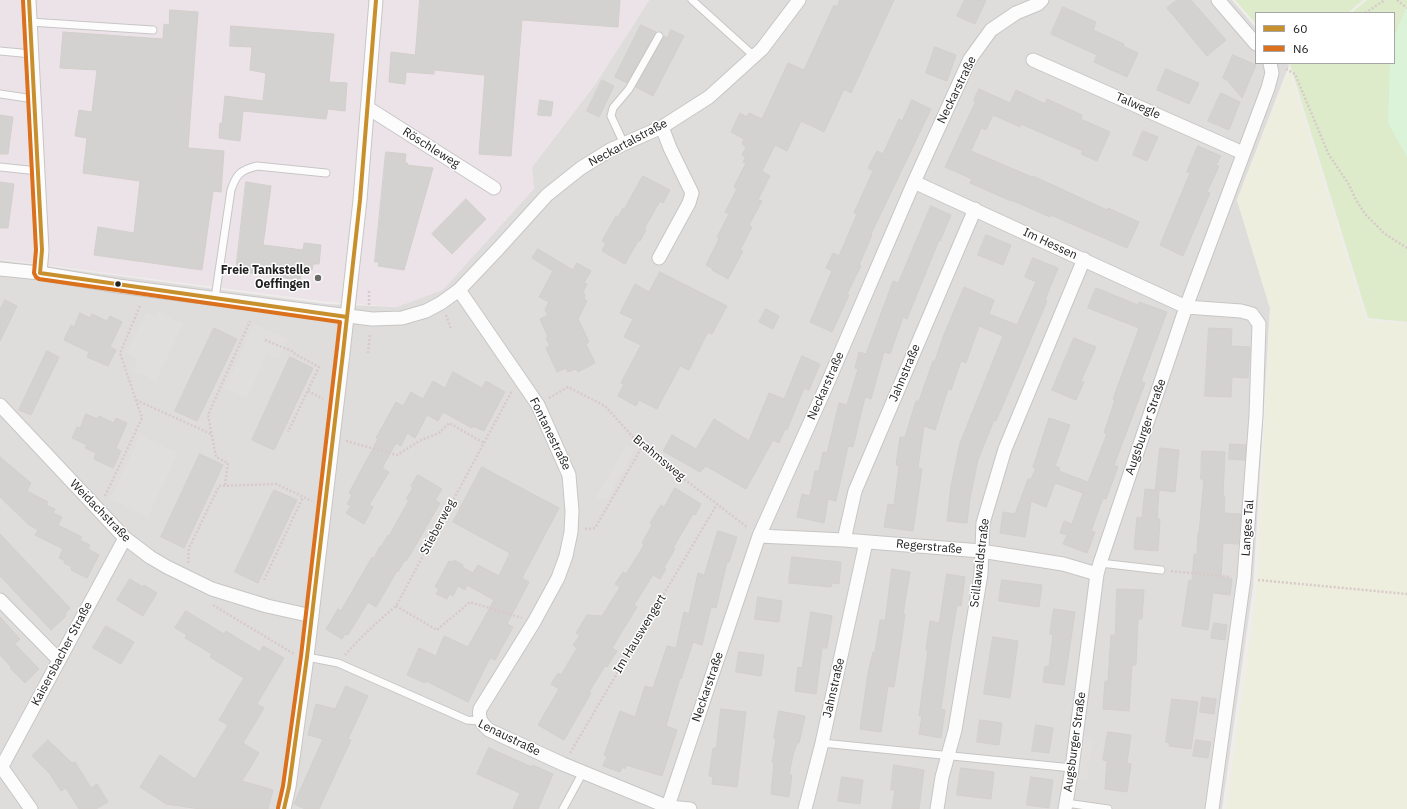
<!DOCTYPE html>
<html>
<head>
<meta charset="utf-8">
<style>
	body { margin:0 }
	#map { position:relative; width:1407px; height:809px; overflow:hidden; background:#efedeb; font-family:"IBM Plex Sans",sans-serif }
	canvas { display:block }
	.legend { position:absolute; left:1255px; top:12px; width:140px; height:52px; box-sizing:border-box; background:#fff; border:1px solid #a7a7a7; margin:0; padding:5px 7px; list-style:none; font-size:12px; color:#222 }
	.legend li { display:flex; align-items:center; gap:8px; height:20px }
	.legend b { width:20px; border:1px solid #a7a7a7 }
</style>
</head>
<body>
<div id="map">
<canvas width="1407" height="809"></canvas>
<ul class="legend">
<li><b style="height:5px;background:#c8902c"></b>60</li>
<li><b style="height:5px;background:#db711d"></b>N6</li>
</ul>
</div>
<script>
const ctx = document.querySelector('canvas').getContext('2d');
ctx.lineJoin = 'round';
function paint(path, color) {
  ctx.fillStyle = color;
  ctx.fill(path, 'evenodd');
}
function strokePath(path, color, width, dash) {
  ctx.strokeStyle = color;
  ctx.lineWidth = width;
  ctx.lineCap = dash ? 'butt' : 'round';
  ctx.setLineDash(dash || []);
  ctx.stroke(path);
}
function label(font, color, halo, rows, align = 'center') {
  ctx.font = font + ' "IBM Plex Sans",sans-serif';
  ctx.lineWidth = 3;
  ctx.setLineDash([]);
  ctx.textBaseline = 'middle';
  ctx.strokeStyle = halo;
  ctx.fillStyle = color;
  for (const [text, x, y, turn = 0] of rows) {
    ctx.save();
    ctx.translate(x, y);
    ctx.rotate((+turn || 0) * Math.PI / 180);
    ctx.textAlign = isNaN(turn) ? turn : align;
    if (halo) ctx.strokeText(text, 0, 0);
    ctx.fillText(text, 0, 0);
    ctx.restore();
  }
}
const residential = new Path2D(`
	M649,0H1232L1256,28V63H1287L1289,65L1237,200L1270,308L1253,587L1222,809H0V260L327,304L397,307L532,167L596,83Z`);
const industrial = new Path2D(`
	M0,0H649L596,83L532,167L534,189L443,290L397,307L328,302L0,259Z`);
const farmland = new Path2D(`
	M1289,69L1366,320L1407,324V809H1226L1257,587L1270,308L1237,200Z`);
const grass = new Path2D(`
	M1235,0H1363L1348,13H1256V24Z
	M1367,0H1407V322L1368,318L1290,64L1394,63V13H1351Z`);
const park = new Path2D(`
	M1407,6V157L1388,123L1390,63H1394V37Z`);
const parking = new Path2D(`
	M146,312L156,317L158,312L183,324L156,381L133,370L138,359L126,353Z
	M254,324L288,339L278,359L267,354L247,398L225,388Z
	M140,435L178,453L148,517L110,499Z
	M626,446L635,450L607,499L595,498Z
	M1082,736L1093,738L1087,781L1076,779Z`);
const building = new Path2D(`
	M420,0H620L618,27L522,20L511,156L479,154L485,75L434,70V74L406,72L405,84L389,82L391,52L415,55Z
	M840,0H894L851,93L844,89L824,132L801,121L787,151L775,145L762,171L770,176L758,200L762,201L749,225L752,227L740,250L743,251L728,279L712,270L713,269L706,265L719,239L717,237L729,214L725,212L737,189L734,187L746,163L743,162L746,157L742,155L746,147L742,144L744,139L731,132L740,113L747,117L749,113L762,119L788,63L804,70L834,5L837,7Z
	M965,0H986L975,24L957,16Z
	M1177,0H1191L1226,40L1207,56L1167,8Z
	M1063,7L1096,22L1093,30L1124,44L1123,46L1138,53L1127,77L1094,62L1097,55L1051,34Z
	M170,10L198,12L188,148L224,151L221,192L213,191L202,270L94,255L98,227L134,233L140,181L83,173L87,138L75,136L79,110L92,112L97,70L60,68L63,32L163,39L164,24L169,25Z
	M641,25L656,32L627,83L615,77Z
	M231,26L334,34L329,82L347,83L345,111L328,109L326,119L243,111L240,141L219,138L220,123L222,124L225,96L263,101L266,73L250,70L252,47L230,46Z
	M671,30L684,36L653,96L636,87L664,36L667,38Z
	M935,47L956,55L947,81L926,73Z
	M1233,55L1256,65L1242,98L1227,80L1223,78Z
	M1166,69L1199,83L1189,104L1157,90Z
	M602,80L614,86L599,117L587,111Z
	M979,89L1010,103L1016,90L1045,104L1047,99L1082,115L1081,119L1110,132L1097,161L1081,154L1083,151L1021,124L1020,127L993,115L986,130L981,128L971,151L1032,177L1033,176L1107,210L1108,208L1139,222L1127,248L1051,215L1050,217L1011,200V201L970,183L972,179L945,167L976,101H974Z
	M1221,93L1240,102L1229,130L1208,121Z
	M540,100L553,102L551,116L538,115Z
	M912,100L931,109L871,234L872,235L859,265L861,266L847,294L849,295L832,332L810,322L832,271L826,268L833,253L839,256L857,214L854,213L873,171L868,168L877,151L883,154L899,119L902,121Z
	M0,115L13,117L8,154H0Z
	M1143,131L1158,137L1147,161L1133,155Z
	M1198,146L1221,156L1216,165L1219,166L1207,192L1210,193L1183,256L1160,245L1190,173L1187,172Z
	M386,152L406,154L405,163H408L407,165L433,168L404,270L378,266L379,262H375Z
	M643,176L670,190L663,203L660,201L644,229L646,230L640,241H638L625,264L602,251L606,243L602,241L616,216L618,217L623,208L624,209Z
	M0,182L14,184L8,228H0Z
	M246,182L271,186L263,245L303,250L304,243L321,245L319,264H313L312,270L302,269L300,280L236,271Z
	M466,199L486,219L452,254L432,234Z
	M931,206L951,215L940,241L939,240L907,319L903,317L890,354L884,352L871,399L865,397L853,447L848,446L836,501L828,499L824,523L797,517L802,494L810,496L815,471H819L823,452L827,453L839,403L847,405L858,369L855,368L859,352L866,354L893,281L898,283Z
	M986,235L1011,245L1003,265L978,255Z
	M538,249L573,270L577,263L591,271L584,283L587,284L583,292L585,294L584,298L587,301L578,319L589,342L586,344L595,363L578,372L576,369L568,372L566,368L557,372L546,348L550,346L546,338L548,337L540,319L548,315L545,310L549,302L539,297L553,271L532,258Z
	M1033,258L1058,268L1045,300L1047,301L996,421L994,420L978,460L970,498L967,523L947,521L951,486L960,443L1003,336L979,326L966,363L961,361L951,390L948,389L935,430L924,426L918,468L922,469L913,531L884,527L888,504L894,505L899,466L896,465L900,437H905L916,401H919L933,361H935L943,337L964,287L994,300L989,314L1017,325L1036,282L1025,277Z
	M660,272L727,306L712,334L708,332L689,370L680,366L657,409L639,400L636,406L618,396L624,384L621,383L641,345L624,337L633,319L620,313L635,284L649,292Z
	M1096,288L1138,305L1139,302L1167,312L1141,381L1145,383L1114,465L1118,467L1106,499L1103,498L1091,531L1095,532L1087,553L1063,544L1067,535L1060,533L1064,521L1072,524L1083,493L1055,483L1046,507L1031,501L1025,537L1000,533L1003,512L1015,514L1028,479H1031L1036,468L1033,467L1049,418L1070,425L1055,466L1060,468L1059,471L1088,482L1107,434L1104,433L1115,400L1113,399L1139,328L1088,308Z
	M5,300L17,306L0,341V310Z
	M766,309L779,316L773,329L759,322Z
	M80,313L90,318L92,314L107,321L110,316L122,322L110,347L116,350L108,366L87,357L89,352L64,340L71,325L74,327Z
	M214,328L237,339L197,421L175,411Z
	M1209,328L1232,329L1231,346L1250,347L1248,378L1232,377L1231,397L1205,396Z
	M1074,338L1096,347L1081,381L1084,382L1076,400L1052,390Z
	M47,351L59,357L31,415L19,410Z
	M802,356L820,364L809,390L804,388L787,430L785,429L779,443L773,440L746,489L706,466L700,472L663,451L672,435L696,449L714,419L749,441L769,393L784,399Z
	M290,357L313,368L274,450L252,440Z
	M453,372L482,388L486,381L505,392L484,431L473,426L472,428L443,412L438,421L427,415L415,438L407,433L401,446L396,443L382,468L389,472L369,505L373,507L364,524L346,513L351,506L347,504L352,495L349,493L378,439L376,438L396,402L403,406L411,392L423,399L433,381L445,388Z
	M86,414L97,419L99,416L114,423L116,418L127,423L116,448L121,451L113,468L94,459L96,453L85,448L87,445L72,438L77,427L80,428Z
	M1230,444L1246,445L1245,460L1229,459Z
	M1160,448L1179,450L1175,492L1159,490L1157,519H1160L1158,551L1134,549L1137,517L1142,518L1145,489L1155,490Z
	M1202,451L1225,452L1223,496H1225L1224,513L1241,514L1238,544L1223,543L1221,577L1232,579L1230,595L1213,593L1208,630L1182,626L1189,580L1192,581L1194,554H1197L1198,533H1199L1204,479H1201Z
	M200,454L223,465L184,548L161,537Z
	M0,457L31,483L27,491L48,502L46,505L55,509L53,513L62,517L58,525L82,537L80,540L90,545L88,549L99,555L87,578L71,570L72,567L64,563L65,561L59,558L63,549L35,535L38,530L29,525L0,497Z
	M482,467L559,508L522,578L529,582L507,624L513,627L495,660L490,658L468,702L426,681L425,683L407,675L419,648L436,656L444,636L468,647L494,600L467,585L465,590L458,586L453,596L449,594L447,599L436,594L439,589L435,587L449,561L453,562L454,560L463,565L462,567L473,573L478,565L499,576L510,553L453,522Z
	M418,475L442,489L435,500L440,503L413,550L406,561L405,560L398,572L397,571L376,607L368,602L348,635L345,634L342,639L326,629L338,609L341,611L372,557L374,558L380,546L381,547L388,535L389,536L409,500L406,499L413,488L411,486Z
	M675,488L701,504L695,515L693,514L673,548L675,549L664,567L666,569L660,579L653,575L634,605L637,607L612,648L617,651L607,667L605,666L589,692L591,693L564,740L538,725L559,689L551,684L558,673L561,675L577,648L573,645L580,635L576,633L587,615L602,616L620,587L615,584L623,572L626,574L644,545L642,543L652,525L650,523L661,505L664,507Z
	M274,490L297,500L258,583L235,572Z
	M718,531L737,537L729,562H727L716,608L711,607L702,645L693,642L681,679L680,678L666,726L677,730L662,776L626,765L625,769L622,767L620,772L603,766L607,756L604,755L620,711L635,717L645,686L653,688L667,646L676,648L684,612L689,614L698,573L704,575Z
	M0,534L70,608L65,614L66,616L51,630L0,576Z
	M792,557L841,562L839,584L832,583L831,587L789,583Z
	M892,569L910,572L903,614H905L902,636L894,687L888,686L881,732L860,729L868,673L873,652H875L880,620H885Z
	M947,574L965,577L961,606L957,605L949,653L941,709L945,710L941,738L919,734L922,716H919L928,650H926L930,621L939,623Z
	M130,579L143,587L144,585L157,593L143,616L117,600Z
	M1002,580L1042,585L1039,607L999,601Z
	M1117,589L1144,590L1142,619H1138L1136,665H1132L1129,711L1103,709L1105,681H1108L1111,635H1115Z
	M758,597L782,601L779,622L755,619Z
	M1054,609L1075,612L1064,685L1043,682L1045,666L1049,667L1053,635L1050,634Z
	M186,611L224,634L226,631L260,652L263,646L284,658L257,704L264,708L243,743L259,753L242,781L273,790L268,809H200L166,804L140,787L160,755L195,779L228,725L219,720L244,678L210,657L212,654L185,638L187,635L175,628Z
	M811,612L832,616L827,648H822L816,694L795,691L798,667L802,668Z
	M0,617L20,639L15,644L39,669L25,683L10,668L11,667L0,655Z
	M1214,623L1227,625L1225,640L1211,638Z
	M106,626L134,642L121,664L93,648Z
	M993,637L1018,641L1010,698L984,694Z
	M739,652L764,655L761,676L736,672Z
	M346,686L368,696L348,739L351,740L319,809H305L294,804L323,739L308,735L316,704L335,709Z
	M1202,697L1216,699L1214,714L1200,712Z
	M1172,699L1198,702L1191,749L1169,746L1170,743L1166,742Z
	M721,709L746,712L737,787L712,784L713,777L709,776L713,748H716Z
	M779,711L805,716L799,743H797L795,750H794L789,775H792L789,797L771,794L774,762H772L776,739L774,738Z
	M980,720L1002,723L999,745L977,742Z
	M1036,725L1053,728L1049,753L1032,751Z
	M1108,732L1131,735L1127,763L1131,764L1127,792L1105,789L1107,761L1103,760Z
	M48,740L72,763L75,762L91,788L97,784L108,802L96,809H79L66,788L61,791L50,774L32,756Z
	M1196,740L1211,742L1208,758L1193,756Z
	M489,748L532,767L533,765L553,774L538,809H513L520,793L477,774Z
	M894,765L924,770L919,809H892L895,790H891Z
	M961,768L994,772L991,799L957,795Z
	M842,777L863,780L860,804L838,801Z
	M1031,777L1053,780L1049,808L1027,805Z`);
const path = new Path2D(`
	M1397,0L1407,8
	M1365,13L1385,0
	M1286,69L1295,74L1329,155L1348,183L1356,200L1365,214L1385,234L1407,248
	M369,305V291
	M446,315L451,329
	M265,340L294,352L295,354L319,367L288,432
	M368,353L370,333
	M308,391L323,399
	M549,398L568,387L605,406L642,447L747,527
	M136,400L211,434
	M346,441L397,455L421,440L439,433L449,423L484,443
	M225,485L228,463L216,457L208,415L250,321
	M105,496L142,418L120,353L140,306
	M585,529L595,528L642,447
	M188,563L189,548L219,486L276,484L312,501
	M1171,571L1231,577
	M264,580L303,497
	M1258,580L1407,594
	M213,605L294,654
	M396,606L437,630L470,602L522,618
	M345,655C361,637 378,621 396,606L512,391
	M570,753L717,504`);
const lane = new Path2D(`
	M692,0L754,56
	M30,22L153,30
	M0,51L32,54
	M0,94L34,99
	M624,144L611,116L613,108L629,89L659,36
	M0,167L38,171
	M215,298L231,190C236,175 240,170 257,166L326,173
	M1100,563L1161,570
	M307,657L338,663L467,720L480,721
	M822,743L1072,768
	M1066,803L1108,809
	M563,809L583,772`);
const street = new Path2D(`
	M29,0L42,250L40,273
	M1218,0L1256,44
	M1033,60L1243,153
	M368,108L494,188
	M914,182L1186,307L1241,311L1252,314L1259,324L1256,415L1244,578L1212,809
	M659,258L689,203L692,193L670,148L662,127
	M0,269L40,273L118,286L372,319L402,318L426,311L441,303L459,290L498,249L547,195L581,168L610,150L662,127L709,97L762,49L799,0
	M459,290L538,405L569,475L572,511L571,532L566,556L558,578L534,622L480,709C478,719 482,724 489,730L563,764L668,807L690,809
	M0,405L125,538L150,557L167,567L212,589L267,606L312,616
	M759,536L844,540L981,551L1063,564L1097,574
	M844,540L855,491L975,209
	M0,600L59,660
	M0,765L31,809
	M0,770L125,538
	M284,809L289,787L307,657L343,353L360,200L376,0
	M667,809L759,536L825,389L914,182L970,59L991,30L1016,13L1038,4L1042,0
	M805,809L822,743L866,542
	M937,809L942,777L955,730L981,574L983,523L1005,449L1084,259
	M1065,809L1072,768L1097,574L1100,563L1186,307L1268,88L1272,73L1270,63`);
const bus1 = new Path2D(`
	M29,0L42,250L40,273L347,317
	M284,809L289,787L307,657L343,353L360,200L376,0`);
const bus2 = new Path2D(`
	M23,0L36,250L34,273L36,277L39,279L340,322L301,656L283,786L278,808`);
const markers = [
	[318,278,4,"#6a6968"],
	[118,284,3.5,"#222"]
];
const streetNames = [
	["Neckarstraße",957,90,-64],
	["Talwegle",1138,106,24],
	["Neckartalstraße",628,143,-28],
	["Röschleweg",431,148,32],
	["Im Hessen",1050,244,25],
	["Jahnstraße",905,373,-67],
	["Neckarstraße",826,386,-66],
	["Augsburger Straße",1146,427,-71],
	["Fontanestraße",550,434,64],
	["Brahmsweg",659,458,40],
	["Weidachstraße",100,511,46],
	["Stieberweg",438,527,-62],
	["Langes Tal",1248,528,-86],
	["Regerstraße",929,547,5],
	["Scillawaldstraße",980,563,-83],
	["Im Hauswengert",640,634,-59],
	["Kaisersbacher Straße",62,654,-62],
	["Neckarstraße",708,687,-71],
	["Jahnstraße",834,688,-77],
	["Lenaustraße",509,738,26],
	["Augsburger Straße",1075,742,-82]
];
const poiNames = [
	["Freie Tankstelle",310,271],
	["Oeffingen",310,285]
];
paint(residential, '#dfdddc');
paint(industrial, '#ece3e9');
paint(farmland, '#eeeedf');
paint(grass, '#ddebcb');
paint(park, '#daf3d9');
paint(parking, '#e0dfde');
paint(building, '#d4d2d0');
strokePath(building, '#d2cfcc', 1);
strokePath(lane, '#c7c6c5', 9);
strokePath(street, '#c7c6c5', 15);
strokePath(path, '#d7cac9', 2.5, [2, 2]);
strokePath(lane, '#fdfcfc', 7);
strokePath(street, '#fdfcfc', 13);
strokePath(bus1, '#c8902c', 4);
strokePath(bus2, '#db711d', 4);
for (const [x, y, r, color] of markers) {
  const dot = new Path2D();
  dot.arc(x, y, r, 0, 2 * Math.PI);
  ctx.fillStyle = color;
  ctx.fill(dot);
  strokePath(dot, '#fff', 1.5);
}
label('12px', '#222', '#fff', streetNames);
label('bold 12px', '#222', '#fff', poiNames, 'right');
</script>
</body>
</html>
